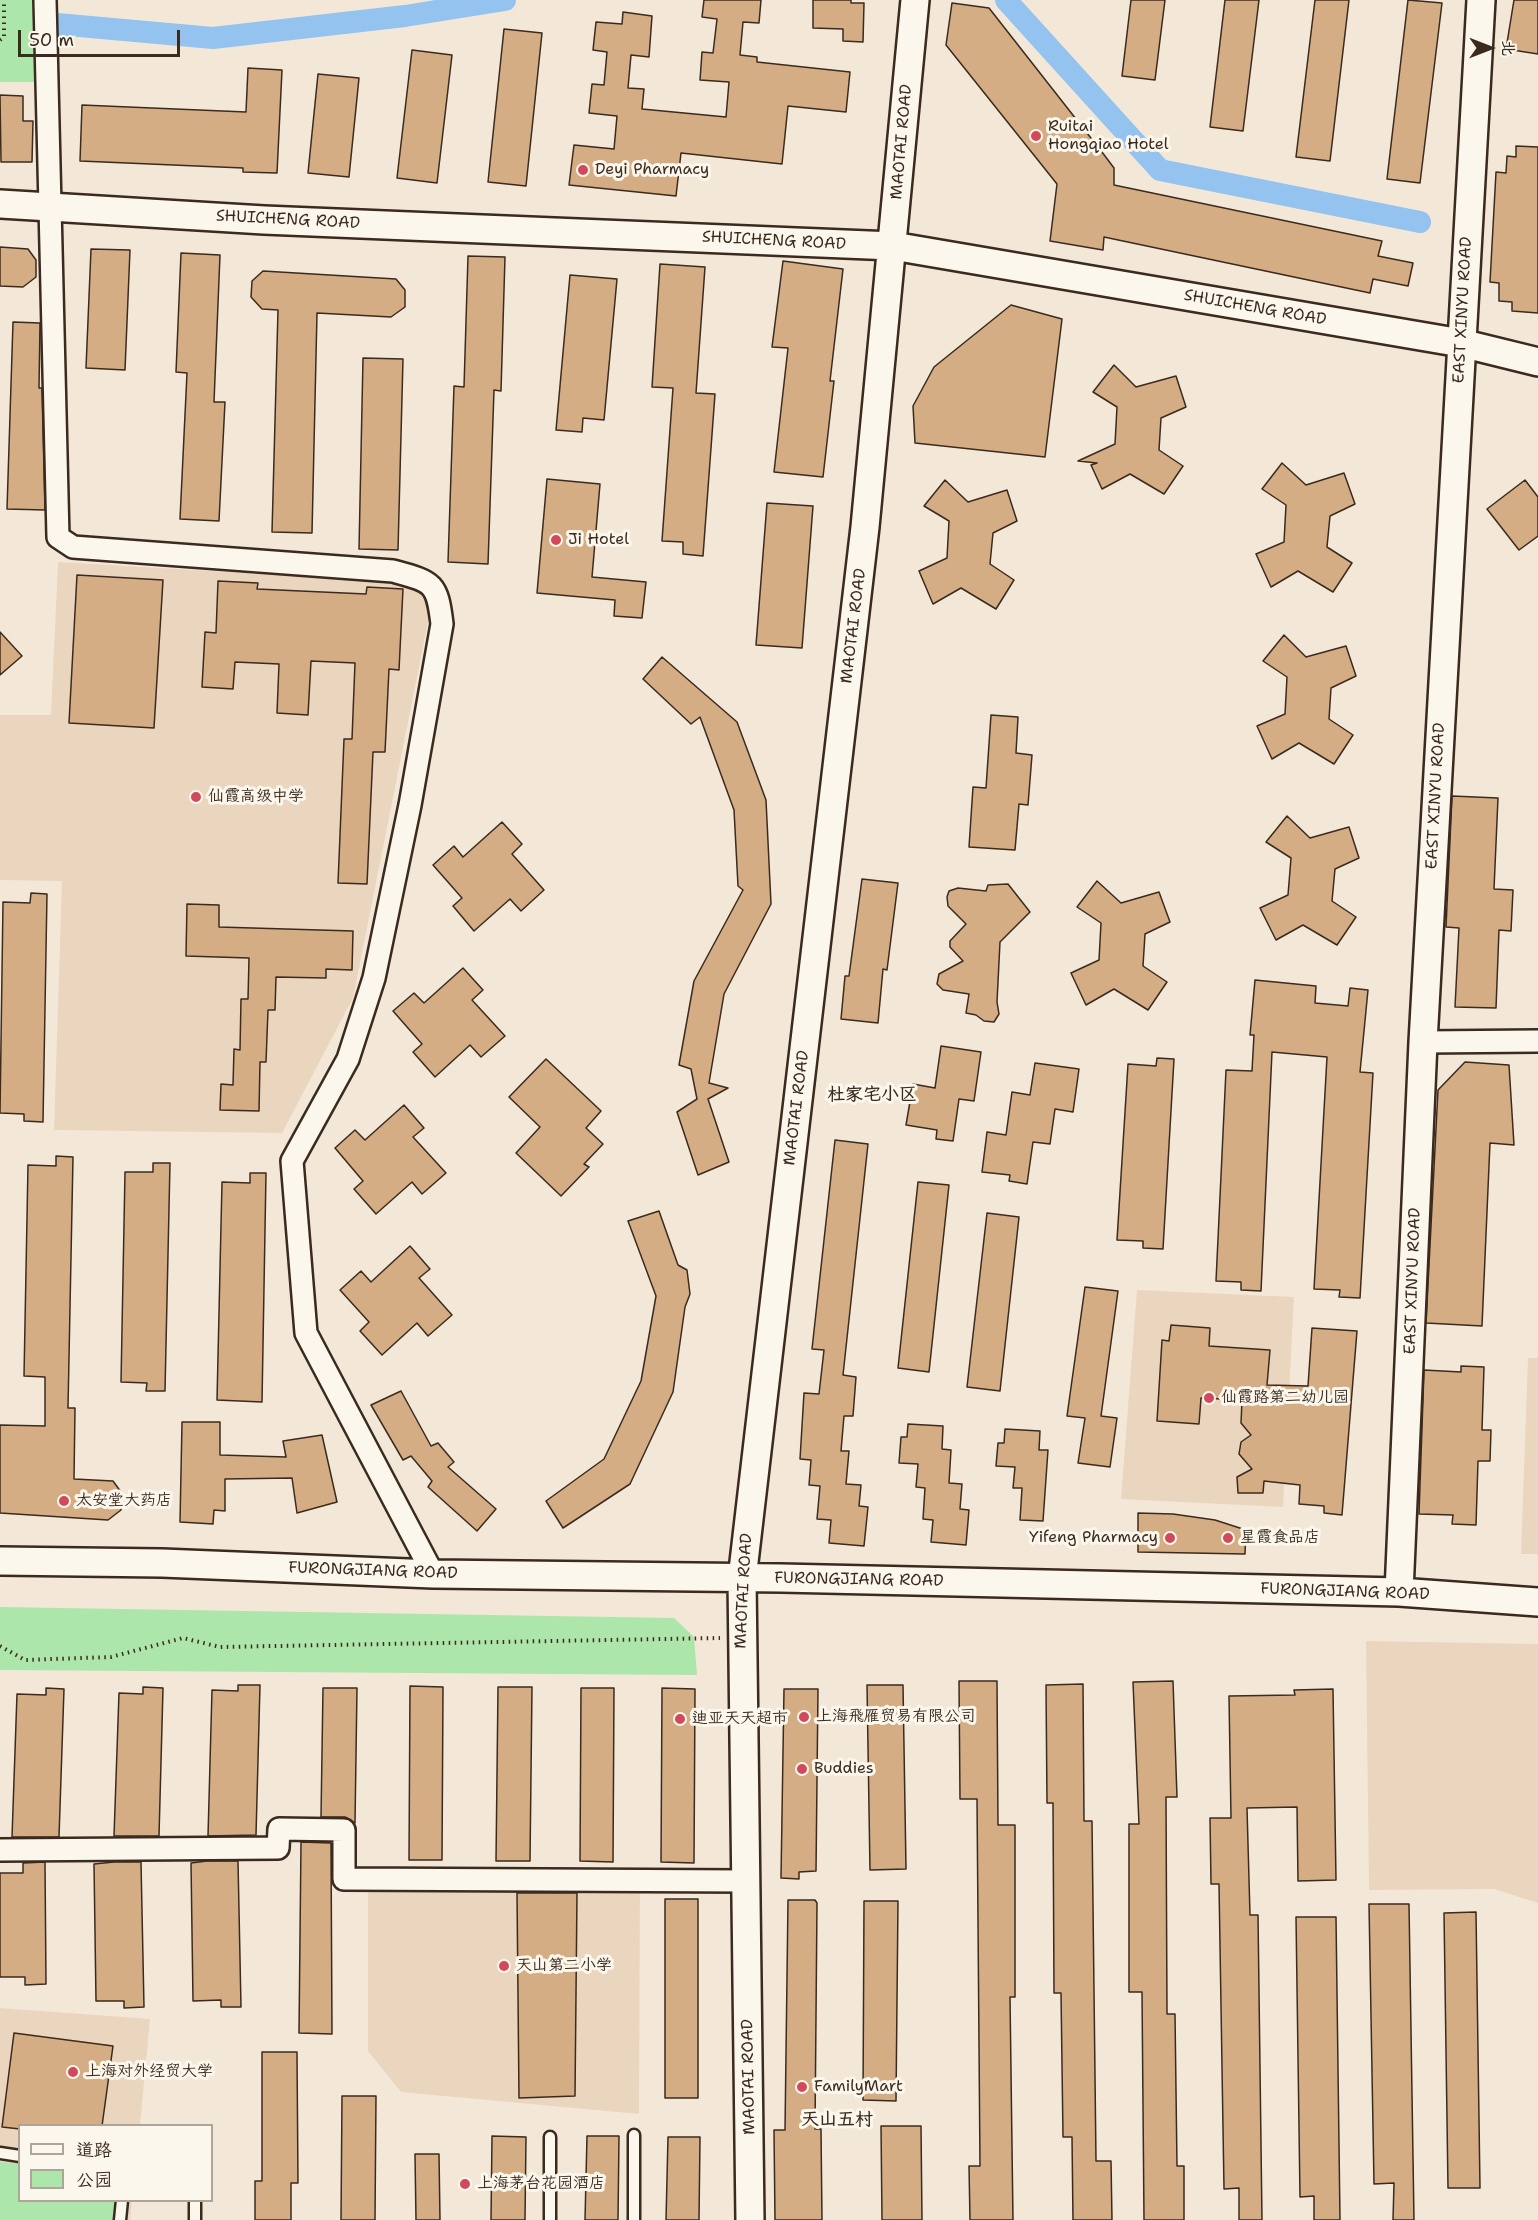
<!DOCTYPE html>
<html>
<head>
<meta charset="utf-8">
<style>
	body { margin:0 }
	#map { position:relative; width:1538px; height:2220px; overflow:hidden; background:#f3e8d7; font-family:"Shantell Sans","LXGW WenKai TC",sans-serif }
	canvas { display:block }
	.legend { position:absolute; left:18px; top:2124px; width:195px; height:78px; box-sizing:border-box; background:#fbf7ec; border:2px solid #aea59a; margin:0; padding:8px 10px; list-style:none; font-size:18px; color:#3b2a1e }
	.legend li { display:flex; align-items:center; gap:12px; height:30px }
	.legend b { width:30px; border:2px solid #aea59a }
	.north { position:absolute; left:1460px; top:18px; width:60px; height:60px; -webkit-text-stroke:4px #fbf7ec; paint-order:stroke; rotate:90deg; font-size:16px; font-weight:700; line-height:24px; text-align:center; color:#3b2a1e }
	.north::after { content:''; display:block; margin:auto; width:21px; height:27px; background:#3b2a1e; clip-path:polygon(50% 0,100% 100%,50% 72%,0 100%) }
	.scale { position:absolute; left:18px; top:30px; width:162px; height:27px; box-sizing:border-box; border:3px solid #3b2a1e; border-top:0; padding-left:8px; font-size:18px; line-height:21px; white-space:nowrap; color:#3b2a1e; -webkit-text-stroke:4px #fbf7ec; paint-order:stroke }
</style>
</head>
<body>
<div id="map">
<canvas width="1538" height="2220"></canvas>
<ul class="legend">
<li><b style="height:8px;background:#fbf7ec"></b>道路</li>
<li><b style="height:16px;background:#ade6aa"></b>公园</li>
</ul>
<div class="north">北</div>
<div class="scale">50 m</div>
</div>
<script>
const ctx = document.querySelector('canvas').getContext('2d');
ctx.lineJoin = 'round';
function paint(path, color) {
  ctx.fillStyle = color;
  ctx.fill(path, 'evenodd');
}
function strokePath(path, color, width, dash) {
  ctx.strokeStyle = color;
  ctx.lineWidth = width;
  ctx.lineCap = dash ? 'butt' : 'round';
  ctx.setLineDash(dash || []);
  ctx.stroke(path);
}
function label(font, color, halo, rows, align = 'center') {
  ctx.font = font + ' "Shantell Sans","LXGW WenKai TC",sans-serif';
  ctx.lineWidth = 6;
  ctx.setLineDash([]);
  ctx.textBaseline = 'middle';
  ctx.strokeStyle = halo;
  ctx.fillStyle = color;
  for (const [text, x, y, turn = 0] of rows) {
    ctx.save();
    ctx.translate(x, y);
    ctx.rotate((+turn || 0) * Math.PI / 180);
    ctx.textAlign = isNaN(turn) ? turn : align;
    if (halo) ctx.strokeText(text, 0, 0);
    ctx.fillText(text, 0, 0);
    ctx.restore();
  }
}
const built = new Path2D(`
	M58,562L414,583L431,607L353,998L282,1133L54,1130L62,881L0,880V715H51Z
	M1137,1290L1294,1297L1283,1507L1121,1499Z
	M1528,1358H1538V1554H1521Z
	M1366,1641L1538,1644V1903L1494,1889L1369,1890Z
	M368,1879L640,1880L639,2114L401,2092L368,2051Z
	M0,2008L150,2019L140,2125L20,2126V2200L132,2201L130,2220H0Z`);
const green = new Path2D(`
	M0,0H34L36,82H0Z
	M0,1607L674,1618L694,1637L697,1675L0,1670Z
	M0,2162L19,2164L20,2200L119,2201L116,2220H0Z`);
const canal = new Path2D(`
	M1006,0L1160,170L1420,222
	M57,24L213,38L405,16L505,0`);
const building = new Path2D(`
	M704,0H761L759,23L743,22L740,55L757,57V62L850,72L846,112L788,106L782,164L681,153L676,196L569,185L574,145L614,149L617,116L589,113L592,84L604,85L607,52L593,50L596,22L622,24L623,12L652,16L649,57L631,55L628,88L644,89L642,109L726,117L729,82L700,80L702,52L713,53L717,19L702,17Z
	M813,0H851V3H864L863,42L843,41V29L813,28Z
	M1131,0H1165L1155,80L1122,76Z
	M1225,0H1259L1243,131L1210,127Z
	M1315,0H1349L1330,161L1296,157Z
	M1408,0L1442,3L1420,183L1387,179Z
	M1514,0H1538V54L1506,49Z
	M952,3L989,8L1105,156L1114,168V185L1382,241L1378,256L1413,263L1408,286L1373,279L1370,293L1104,237L1103,250L1050,241L1057,184L946,45Z
	M504,29L542,33L526,186L488,182Z
	M412,50L452,55L437,183L397,178Z
	M248,68L282,70L277,173L243,172V168L80,161L82,105L246,112Z
	M318,74L359,78L349,177L308,173Z
	M0,95L23,96V121H33L32,162H1Z
	M1516,146L1538,147V313L1512,311V302L1499,301V283L1490,282L1496,172L1506,173L1507,156L1516,157Z
	M0,247L28,249L36,260V277L23,287L0,286Z
	M91,249L130,250L125,370L86,368Z
	M181,253L220,255L214,402H225L219,521L180,519L187,373L176,372Z
	M468,256L505,257L501,391L494,390L488,564L448,562L454,386L464,387Z
	M783,261L843,269L830,381H834L823,477L774,472L788,348L772,347Z
	M660,264L705,267L696,393L715,394L703,556L683,554V542L662,541L673,388L652,387Z
	M263,271L396,279L405,290V307L391,317L317,313L312,533L272,532L278,310L262,309L251,297L252,281Z
	M570,275L617,279L604,420L583,418L582,432L556,430Z
	M1011,305L1062,319L1045,457L915,443L913,406L934,367Z
	M13,322L40,323L39,388H42L45,510L7,509Z
	M363,358L403,359L398,550L359,549Z
	M1114,365L1136,387L1176,376L1186,407L1161,418L1159,450L1183,466L1164,494L1130,474L1102,489L1091,465L1097,463L1078,461L1115,444L1117,407L1093,392Z
	M1282,463L1306,485L1344,473L1355,504L1330,516L1327,547L1352,563L1333,592L1298,571L1271,587L1256,554L1284,542L1286,505L1262,489Z
	M547,479L600,484L592,577L646,582L642,618L614,616L615,600L537,593Z
	M945,480L968,502L1007,490L1017,521L993,533L990,564L1014,580L996,609L961,588L933,604L919,571L947,558L949,521L924,506Z
	M1525,480L1538,497V536L1519,550L1487,509Z
	M767,503L813,506L802,648L756,645Z
	M77,575L163,580L154,728L69,723Z
	M218,581L258,583L257,589L366,594L367,587L403,589L399,670L389,669L385,752H373L367,884L338,883L344,739H352L355,663L311,661L308,715L277,713L279,664L235,662L233,689L202,687L205,632L216,633Z
	M0,632L22,656L0,675Z
	M1284,635L1306,657L1346,646L1356,676L1331,688L1329,719L1353,735L1334,764L1299,743L1272,759L1257,726L1285,714L1287,677L1263,661Z
	M662,657L737,722L766,800L771,904L724,994L709,1083L728,1088L708,1099L729,1162L698,1175L677,1112L697,1099L691,1069L679,1065L694,981L743,890L738,886L734,810L700,717L691,724L643,679Z
	M991,715L1018,717L1016,753L1032,755L1028,805L1019,804L1015,850L969,847L973,787L986,788Z
	M1452,796L1498,798L1494,889L1513,890L1511,931L1499,930L1496,1008L1455,1007L1459,928L1446,927Z
	M1287,816L1310,838L1349,827L1359,858L1335,869L1332,901L1356,917L1337,945L1303,925L1276,940L1260,908L1288,895L1291,858L1266,842Z
	M502,822L522,844L512,854L544,890L521,911L510,899L474,931L453,906L462,898L433,865L454,846L463,857Z
	M862,879L898,883L887,970L883,969L878,1023L841,1019L845,976H849Z
	M1097,881L1121,903L1159,892L1170,922L1145,934L1143,966L1167,982L1148,1010L1114,989L1086,1005L1071,973L1099,960L1101,923L1077,907Z
	M1008,884L1030,912L1000,942L997,1002L999,1014L994,1022L984,1021L976,1015L966,1013L969,994L943,990L937,984L939,974L963,961L950,947V941L966,924L948,906L947,897L949,891L958,888L986,891L988,885Z
	M31,893L47,894L43,1122L24,1121V1114L0,1113L3,902L30,903Z
	M187,904L219,905V927L353,931L352,970L326,969V978L276,977L275,1010H268L266,1062H260L259,1111L220,1110L221,1084L233,1085L234,1049L240,1050L241,999H248L249,958L186,956Z
	M463,968L483,990L472,1000L505,1036L481,1057L470,1045L435,1077L413,1052L422,1044L393,1011L414,993L424,1003Z
	M1255,980L1316,986L1315,1003L1348,1006L1350,988L1368,990L1360,1072L1373,1073L1360,1298L1339,1297L1340,1290L1314,1289L1327,1057L1272,1052L1261,1291L1241,1290V1282L1216,1281L1226,1070L1252,1071L1254,1035H1250Z
	M941,1046L981,1052L974,1101L959,1099L953,1141L936,1139L937,1130L906,1125L913,1084L935,1088Z
	M1157,1058L1174,1059L1163,1249L1143,1248V1241L1117,1240L1128,1064L1156,1066Z
	M546,1059L601,1111L586,1128L603,1144L584,1164L589,1167L561,1196L516,1153L540,1127L509,1097Z
	M1465,1062L1509,1065L1514,1145L1490,1143L1482,1326L1426,1323L1438,1090Z
	M1035,1063L1079,1069L1073,1112L1055,1109L1050,1144L1033,1142L1027,1184L1009,1181L1010,1175L982,1172L987,1132L1006,1135L1012,1092L1030,1095Z
	M404,1105L424,1128L413,1137L446,1173L422,1194L412,1182L376,1214L354,1189L363,1181L335,1148L355,1130L365,1140Z
	M835,1140L868,1144L843,1375L856,1377L853,1416H844L841,1451H849L846,1484L861,1485L859,1506L868,1507L864,1546L829,1543L831,1520L817,1519L820,1486L809,1485L811,1460L800,1459L804,1393L819,1394L824,1350L812,1349Z
	M56,1156L73,1157L68,1408H75L74,1479L113,1481L121,1492V1510L108,1520L0,1513V1425L45,1426V1377L24,1376L28,1165L56,1166Z
	M153,1163H170L165,1391H146L147,1383L121,1382L125,1172H153Z
	M250,1173H266L262,1402L217,1400L222,1182L250,1183Z
	M918,1182L949,1185L929,1372L898,1368Z
	M659,1211L678,1265L687,1270L690,1294L685,1307L673,1392L630,1484L563,1528L546,1501L604,1459L641,1381L656,1296L628,1221Z
	M987,1213L1019,1217L1000,1391L967,1387Z
	M410,1246L430,1269L419,1278L452,1315L428,1336L417,1323L382,1355L360,1331L369,1322L340,1290L361,1271L371,1282Z
	M1085,1287L1118,1291L1101,1416L1117,1418L1110,1467L1078,1463L1085,1418L1067,1416Z
	M1171,1325L1210,1328L1209,1346L1270,1350L1267,1385L1308,1386L1312,1328L1357,1331L1342,1515L1324,1513V1506L1299,1504L1300,1485L1264,1481L1263,1493H1238L1237,1477L1252,1469L1239,1454L1241,1442L1251,1435L1241,1423L1242,1400L1201,1398L1199,1424L1157,1421L1162,1340L1169,1341Z
	M1461,1366L1484,1367L1482,1430H1491L1490,1461H1478L1476,1525L1452,1524L1453,1515L1419,1514L1424,1370L1461,1372Z
	M401,1391L431,1446L438,1443L454,1462L448,1467L496,1509L477,1531L428,1487L432,1481L411,1456L403,1460L371,1405Z
	M182,1422H220V1455L286,1457L283,1441L322,1435L337,1502L297,1513L292,1478L225,1479V1511L214,1510L213,1524L180,1522Z
	M908,1424L943,1426L942,1449L951,1450L949,1483L962,1484L960,1509L969,1510L966,1545L931,1542L933,1520L923,1519L925,1488L916,1487L918,1464L899,1463L901,1437H907Z
	M1005,1429L1040,1431L1039,1450H1048L1043,1521L1020,1520L1022,1488H1013L1015,1467L996,1466L998,1443H1004Z
	M1138,1513L1173,1514L1215,1520L1246,1530L1245,1554L1138,1552Z
	M959,1681H997L998,1825H1015V1997H1010L1013,2220H970L969,2166H980L977,1799H960Z
	M1173,1681L1177,1797H1166L1167,2014H1175L1177,2166H1184V2220H1144L1142,1992H1129V1824H1139L1133,1682Z
	M1083,1684L1084,1821H1092L1096,2161H1111L1112,2220H1073L1072,2137H1063L1061,1993H1054L1053,1803H1047L1046,1685Z
	M238,1685H260L256,1835L208,1836L212,1690L238,1691Z
	M867,1685H903L906,1869L870,1870Z
	M410,1686L443,1687L442,1860H409Z
	M143,1687L163,1688L159,1836H114L119,1693L143,1694Z
	M498,1687H532L530,1861H496Z
	M46,1688L64,1689L59,1837H12L17,1694L46,1695Z
	M323,1688H357L355,1823L345,1817H321Z
	M581,1688H614L613,1862L580,1861Z
	M662,1688L695,1689L694,1863L661,1862Z
	M784,1689H818L816,1871L799,1872V1879L781,1878Z
	M1333,1689L1336,1880L1298,1881L1297,1807L1247,1808L1250,1915H1258L1262,2220H1239V2188L1224,2189L1219,1884H1211L1210,1818H1231L1229,1696L1295,1695L1294,1690Z
	M301,1842L331,1843L332,2034L299,2033Z
	M207,1861H238L241,2007H221V2000L193,2001L191,1863Z
	M45,1862L46,1984L25,1985V1977H0V1873H23V1863Z
	M114,1862H141L144,2007L124,2008V2001H96L94,1864Z
	M517,1893H577L575,2096L519,2098Z
	M665,1899H698V2098H665Z
	M788,1900H815L817,1903L815,2129H821L822,2220H775L774,2130H785Z
	M864,1901H898L896,2101L863,2100Z
	M1369,1904H1409L1414,2220H1393L1394,2183L1374,2184Z
	M1476,1912L1480,2188H1448L1444,1913Z
	M1296,1917H1336L1340,2220H1314V2196L1300,2197Z
	M14,2033L113,2046L102,2126H20V2129L2,2127Z
	M262,2052H297L298,2183H291V2220H255V2181H262Z
	M342,2096H376L375,2220H341Z
	M881,2126H921L922,2220H882Z
	M492,2136L526,2137L525,2220H491Z
	M587,2136H619L618,2220H585Z
	M668,2137H700L699,2220H666Z
	M415,2154H439L440,2220H416Z`);
const path = new Path2D(`
	M0,40L4,37V0
	M0,1646L25,1660L111,1657L183,1638L220,1647L720,1638`);
const service = new Path2D(`
	M634,2135V2220
	M550,2137V2220
	M0,2153L20,2156
	M120,2220L122,2200
	M195,2220V2200`);
const minor = new Path2D(`
	M45,0L58,537L73,547L393,571C433,582 437,582 442,624L410,805L374,978L348,1059L292,1161L306,1333L433,1574
	M1423,1042L1538,1041
	M0,1850L278,1848L279,1829L344,1830V1879L745,1881`);
const tertiary = new Path2D(`
	M0,204L264,220L893,246L1461,343L1538,362
	M0,1561L162,1563L433,1574L781,1578L1399,1592L1538,1602
	M1399,1592L1423,1042L1481,0
	M750,2220L742,1579L865,527L915,0`);
const markers = [
	[1036,136,6,"#d1495b"],
	[583,170,6,"#d1495b"],
	[556,540,6,"#d1495b"],
	[196,797,6,"#d1495b"],
	[1209,1398,6,"#d1495b"],
	[64,1501,6,"#d1495b"],
	[1170,1538,6,"#d1495b"],
	[1228,1538,6,"#d1495b"],
	[804,1717,6,"#d1495b"],
	[680,1719,6,"#d1495b"],
	[802,1769,6,"#d1495b"],
	[504,1966,6,"#d1495b"],
	[73,2072,6,"#d1495b"],
	[802,2087,6,"#d1495b"],
	[465,2184,6,"#d1495b"]
];
const poiNames = [
	["Ruitai",1048,127],
	["Hongqiao Hotel",1048,145],
	["Deyi Pharmacy",595,170],
	["Ji Hotel",568,540],
	["仙霞高级中学",208,797],
	["仙霞路第二幼儿园",1221,1398],
	["太安堂大药店",76,1501],
	["Yifeng Pharmacy",1158,1538,"right"],
	["星霞食品店",1240,1538],
	["上海飛雁贸易有限公司",816,1717],
	["迪亚天天超市",692,1719],
	["Buddies",814,1769],
	["天山第二小学",516,1966],
	["上海对外经贸大学",85,2072],
	["FamilyMart",814,2087],
	["上海茅台花园酒店",477,2184]
];
const streetNames = [
	["MAOTAI ROAD",902,142,-85],
	["SHUICHENG ROAD",288,220,3],
	["SHUICHENG ROAD",774,241,3],
	["SHUICHENG ROAD",1255,308,10],
	["EAST XINYU ROAD",1463,310,-87],
	["MAOTAI ROAD",854,626,-83],
	["EAST XINYU ROAD",1436,796,-87],
	["MAOTAI ROAD",797,1108,-83],
	["EAST XINYU ROAD",1413,1281,-88],
	["FURONGJIANG ROAD",373,1571,2],
	["FURONGJIANG ROAD",859,1580,1],
	["MAOTAI ROAD",744,1591,-87],
	["FURONGJIANG ROAD",1345,1592,2],
	["MAOTAI ROAD",749,2077,-91]
];
const neighbourhoodNames = [
	["杜家宅小区",872,1095],
	["天山五村",837,2120]
];
paint(built, '#ead6be');
paint(green, '#ade6aa');
strokePath(canal, '#94c3ef', 22);
paint(building, '#d4ad85');
strokePath(building, '#3b2a1e', 1.5);
strokePath(service, '#3b2a1e', 15);
strokePath(minor, '#3b2a1e', 26);
strokePath(tertiary, '#3b2a1e', 32);
strokePath(path, '#3b2a1e', 4, [1.5, 4.5]);
strokePath(service, '#fbf7ec', 10);
strokePath(minor, '#fbf7ec', 21);
strokePath(tertiary, '#fbf7ec', 27);
for (const [x, y, r, color] of markers) {
  const dot = new Path2D();
  dot.arc(x, y, r, 0, 2 * Math.PI);
  ctx.fillStyle = color;
  ctx.fill(dot);
  strokePath(dot, '#fbf7ec', 2);
}
label('16px', '#3b2a1e', '#fbf7ec', poiNames, 'left');
label('16px', '#3b2a1e', '#fbf7ec', streetNames);
label('bold 18px', '#3b2a1e', '#fbf7ec', neighbourhoodNames);
</script>
</body>
</html>
